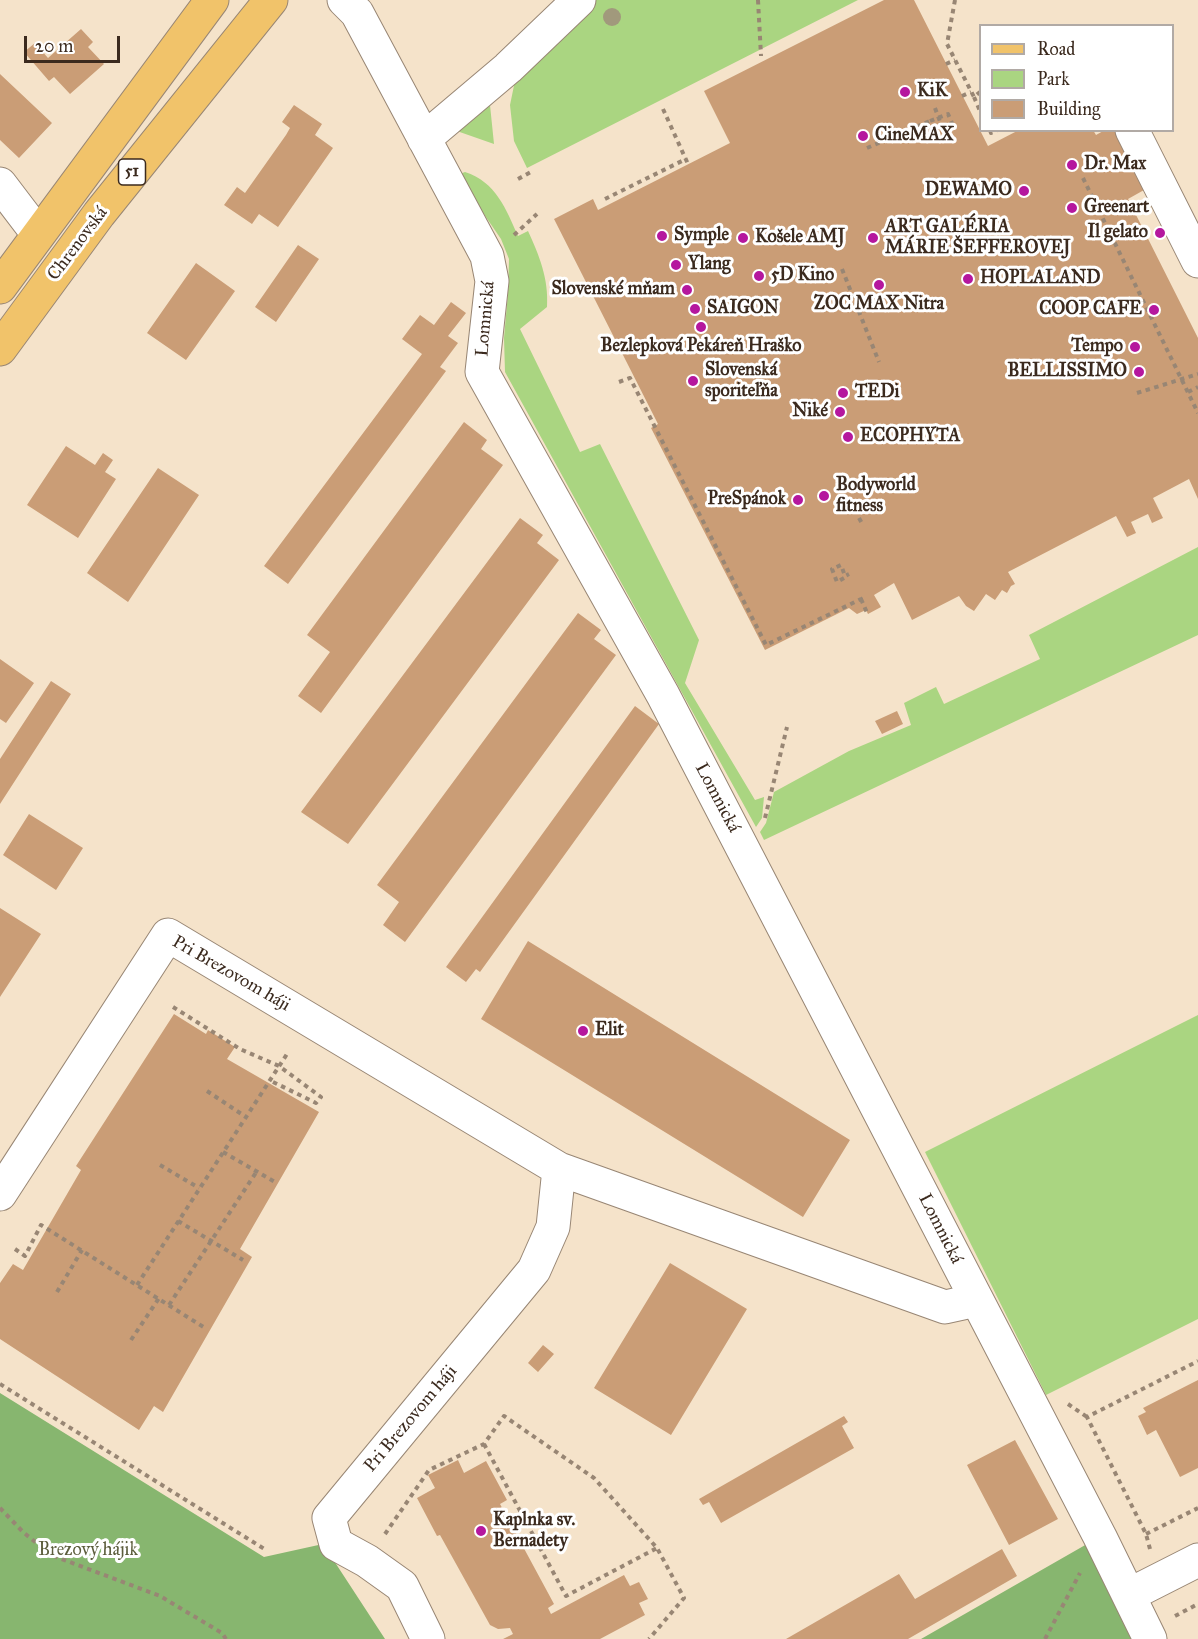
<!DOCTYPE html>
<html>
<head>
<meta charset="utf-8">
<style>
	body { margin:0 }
	#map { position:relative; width:1198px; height:1639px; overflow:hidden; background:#f5e3ca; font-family:"IM FELL Great Primer",serif }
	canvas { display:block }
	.legend { position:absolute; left:979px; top:24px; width:195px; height:108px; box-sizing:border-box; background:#fff; border:2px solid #b1aaa5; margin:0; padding:8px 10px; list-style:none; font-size:18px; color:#3b2a1e }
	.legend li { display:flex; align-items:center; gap:12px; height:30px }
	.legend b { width:30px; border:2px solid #b1aaa5 }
	.scale { position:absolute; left:24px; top:36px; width:96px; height:27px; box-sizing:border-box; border:3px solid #3b2a1e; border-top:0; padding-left:8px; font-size:18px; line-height:21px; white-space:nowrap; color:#3b2a1e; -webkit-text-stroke:4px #fff; paint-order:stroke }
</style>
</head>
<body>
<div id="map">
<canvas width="1198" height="1639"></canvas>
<ul class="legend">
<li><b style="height:8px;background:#f1c36a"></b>Road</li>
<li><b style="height:16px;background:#aad581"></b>Park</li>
<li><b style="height:16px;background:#ca9d76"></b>Building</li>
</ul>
<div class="scale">20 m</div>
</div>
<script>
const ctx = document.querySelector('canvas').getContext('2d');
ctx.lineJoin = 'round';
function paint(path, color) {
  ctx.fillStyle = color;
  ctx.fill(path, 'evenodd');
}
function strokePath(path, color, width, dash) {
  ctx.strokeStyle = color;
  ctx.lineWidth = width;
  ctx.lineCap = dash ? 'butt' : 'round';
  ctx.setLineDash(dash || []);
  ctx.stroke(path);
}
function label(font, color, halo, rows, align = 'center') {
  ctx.font = font + ' "IM FELL Great Primer",serif';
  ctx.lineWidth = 6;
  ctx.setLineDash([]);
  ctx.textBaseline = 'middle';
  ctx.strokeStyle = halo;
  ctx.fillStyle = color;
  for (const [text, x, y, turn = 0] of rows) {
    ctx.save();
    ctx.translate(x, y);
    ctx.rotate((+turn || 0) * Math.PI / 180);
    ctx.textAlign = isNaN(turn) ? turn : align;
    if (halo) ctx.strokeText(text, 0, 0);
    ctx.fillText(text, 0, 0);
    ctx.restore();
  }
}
const green = new Path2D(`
	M595,0H858L527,168L514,141L510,105L517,71Z
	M488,102L490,105L494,144L454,130Z
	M465,172C496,182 506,209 518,236L528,231C539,255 549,279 547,307L520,329L580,452L600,444L699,640L685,683L755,800L764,797L762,818L756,827L505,372L504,338L508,293L509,259L501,239L457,175Z
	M1198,547V635L764,840L760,832L766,823L774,792L849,751L911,725L904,703L936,687L944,704L1040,659L1029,635Z
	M1198,1015V1319L1046,1395L925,1152Z`);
const forest = new Path2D(`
	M0,1393L264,1557L323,1544L385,1639H0Z
	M1087,1544L1135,1639H921Z`);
const building = new Path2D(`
	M884,0H914L988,146L1019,130H1093L1096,135L1105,130H1115L1144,190L1128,199L1198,338V499L1189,479L1153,498L1163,518L1152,523L1148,514L1131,522L1136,533L1127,537L1116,516L1008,572L1015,584L1011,586L1007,593L1002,590L995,600L986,594L974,611L966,606L959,596L912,620L894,583L874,595L881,607L868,614L866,610L857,614L849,608L765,650L651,428L658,424L554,219L593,199L598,210L730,143L704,91Z
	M81,29L93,42L88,47L104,64L70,94L54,77L49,81L24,52L35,43L48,58Z
	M0,74L52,123L19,158L0,140Z
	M294,105L322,124L315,135L333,148L278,227L259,214L252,224L224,205L237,187L245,193L286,135L290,128L282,122Z
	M298,245L319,259L276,322L255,307Z
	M196,263L235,291L186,360L147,333Z
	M451,302L466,313L448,336L458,343L440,367L446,371L288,584L264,566L422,354L402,339L420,315L434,325Z
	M464,422L487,440L481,449L503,465L321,713L298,696L330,652L307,635Z
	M66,446L95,465L103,453L113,460L105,472L116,479L78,538L27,505Z
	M158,468L199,495L128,602L87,573Z
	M520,518L543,535L537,543L559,560L348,844L301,812Z
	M578,613L601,630L594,639L616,655L405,942L383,925L399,902L377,885Z
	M0,659L34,683L6,723L0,719Z
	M51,681L71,694L0,804V759Z
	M635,706L659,724L480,972L476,969L466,982L446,967Z
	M897,711L903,724L882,734L875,721Z
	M29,814L83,848L56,890L3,855Z
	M0,908L41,934L0,997Z
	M528,941L850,1140L803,1217L481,1019Z
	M174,1014L206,1034L208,1030L235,1047L227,1059L319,1112L240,1249L252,1257L163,1412L154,1406L139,1430L0,1339V1283L13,1264L23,1270L81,1170L76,1166Z
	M670,1263L747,1309L671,1435L594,1388Z
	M543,1345L554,1354L538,1372L528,1363Z
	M1198,1380V1468L1180,1477L1156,1430L1147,1435L1138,1416L1146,1412L1143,1408Z
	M844,1416L848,1422L842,1426L854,1448L721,1523L709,1502L703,1505L699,1499Z
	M1015,1440L1058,1519L1009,1545L967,1465Z
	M458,1460L464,1473L486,1461L507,1500L500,1504L554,1604L548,1608L551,1614L624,1575L630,1586L639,1582L648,1599L639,1603L645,1615L600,1639H503L513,1634L510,1628L498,1629L490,1625L440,1535L437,1536L417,1498L435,1488L428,1475Z
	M1002,1549L1017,1576L908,1639H786L899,1574L915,1599Z`);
const path = new Path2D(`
	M758,0L761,56
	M955,0L947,44L974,97L980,92
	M946,64L955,60
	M962,96L971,92
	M974,97L980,111
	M935,108L942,127
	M663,109L688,164
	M990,130L991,133L997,130
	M867,148L930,121
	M1083,178L1198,413
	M518,179L531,172
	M605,199L686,159
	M514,235L537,214
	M842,269L879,362
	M619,382L630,378L766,645L861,599L858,594
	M1188,392L1198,387
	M1137,393L1198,374
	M859,518L863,525
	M844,578L837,582L832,569L841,565L845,576L849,574
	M861,599L868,615
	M765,818L787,727
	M173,1007L240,1049L279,1066L321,1097L316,1103L269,1080
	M207,1091L246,1117
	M223,1152L275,1182
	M160,1165L199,1188
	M178,1221L243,1260
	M15,1249L25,1256L41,1225L205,1328
	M137,1285L287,1054
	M57,1292L82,1250
	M169,1305L257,1171
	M131,1340L159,1298
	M0,1384L266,1550
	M1068,1404L1087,1417
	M484,1444L566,1596L657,1548
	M0,1508L23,1532L51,1555L160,1596L222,1633L226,1639
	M385,1534L429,1470L484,1444L504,1416L594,1478L657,1548L684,1598L649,1639
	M1146,1534L1198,1508
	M1150,1549L1146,1534L1087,1417L1198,1361
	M1175,1616L1198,1604
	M1045,1639L1080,1573`);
const minor = new Path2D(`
	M344,0L357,13L487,256L492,281L482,372L663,695L1100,1537L1150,1639
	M1132,130L1198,261
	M424,139L508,68L579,0
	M0,184L38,234
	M0,1194L168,935L559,1169
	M1129,1595L1198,1560
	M428,1639L402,1586L367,1561L336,1544L329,1518L534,1270L553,1227L559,1169L945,1307L977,1300`);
const major = new Path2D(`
	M0,287L212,0
	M0,349L99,214L271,0`);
const pathBridge = new Path2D(`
	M930,121L948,114L952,123L942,127`);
const trees = [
	[612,17]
];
const markers = [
	[905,92,6,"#b5179e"],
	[863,136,6,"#b5179e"],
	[1072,165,6,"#b5179e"],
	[1024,191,6,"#b5179e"],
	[1072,208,6,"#b5179e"],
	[1160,233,6,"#b5179e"],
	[662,236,6,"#b5179e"],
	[743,238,6,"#b5179e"],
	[873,238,6,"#b5179e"],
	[676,265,6,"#b5179e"],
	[759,276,6,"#b5179e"],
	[968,279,6,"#b5179e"],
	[879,285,6,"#b5179e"],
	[687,290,6,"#b5179e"],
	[695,309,6,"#b5179e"],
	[1154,310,6,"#b5179e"],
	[701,327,6,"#b5179e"],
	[1135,347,6,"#b5179e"],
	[1139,372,6,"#b5179e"],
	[693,381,6,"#b5179e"],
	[843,393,6,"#b5179e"],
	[840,412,6,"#b5179e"],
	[848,437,6,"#b5179e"],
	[824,496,6,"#b5179e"],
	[798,500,6,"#b5179e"],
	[583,1031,6,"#b5179e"],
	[481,1531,6,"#b5179e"]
];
const shields = [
	[132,172,27]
];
const shieldNames = [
	["51",132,172]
];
const poiNames = [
	["KiK",917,92],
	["CineMAX",875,136],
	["Dr. Max",1084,165],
	["DEWAMO",1012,191,"right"],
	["Greenart",1084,208],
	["ART GALÉRIA",885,228],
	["MÁRIE ŠEFFEROVEJ",885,249],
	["Il gelato",1148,233,"right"],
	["Symple",674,236],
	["Košele AMJ",755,238],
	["Ylang",688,265],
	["5D Kino",771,276],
	["HOPLALAND",980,279],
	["Slovenské mňam",675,290,"right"],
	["ZOC MAX Nitra",879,305,"center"],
	["SAIGON",707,309],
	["COOP CAFE",1142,310,"right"],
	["Bezlepková Pekáreň Hraško",701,347,"center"],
	["Tempo",1123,347,"right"],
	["Slovenská",705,371],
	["sporiteľňa",705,392],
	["BELLISSIMO",1127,372,"right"],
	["TEDi",855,393],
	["Niké",828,412,"right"],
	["ECOPHYTA",860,437],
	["Bodyworld",836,486],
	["fitness",836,507],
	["PreSpánok",786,500,"right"],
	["Elit",595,1031],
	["Kaplnka sv.",493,1521],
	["Bernadety",493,1542]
];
const streetNames = [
	["Chrenovská",78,244,-53],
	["Lomnická",486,319,-85],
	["Lomnická",717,798,62],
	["Pri Brezovom háji",231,974,30],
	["Lomnická",940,1229,63],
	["Pri Brezovom háji",411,1419,-50]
];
const parkNames = [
	["Brezový hájik",88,1551]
];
paint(green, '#aad581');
paint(forest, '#87b66f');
paint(building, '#ca9d76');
strokePath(minor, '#988674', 35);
strokePath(major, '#988674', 35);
strokePath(path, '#988674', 4, [4.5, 4.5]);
strokePath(minor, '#fff', 33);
strokePath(major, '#f1c36a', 33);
strokePath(pathBridge, '#988674', 4, [4.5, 4.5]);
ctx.fillStyle = '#a1997c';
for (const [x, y] of trees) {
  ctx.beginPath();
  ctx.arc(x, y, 9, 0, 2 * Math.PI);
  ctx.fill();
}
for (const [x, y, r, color] of markers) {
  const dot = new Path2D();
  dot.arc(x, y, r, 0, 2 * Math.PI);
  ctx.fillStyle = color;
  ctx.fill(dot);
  strokePath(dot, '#fff', 2);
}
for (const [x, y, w] of shields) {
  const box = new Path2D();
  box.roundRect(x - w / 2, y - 13, w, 26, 4.5);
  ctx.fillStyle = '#fff';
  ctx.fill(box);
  strokePath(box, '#3b2a1e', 1.5);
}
label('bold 16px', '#3b2a1e', null, shieldNames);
label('bold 18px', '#3b2a1e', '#fff', poiNames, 'left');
label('18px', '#3b2a1e', '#fff', streetNames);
label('18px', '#5c5d3c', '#fff', parkNames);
</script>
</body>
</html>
